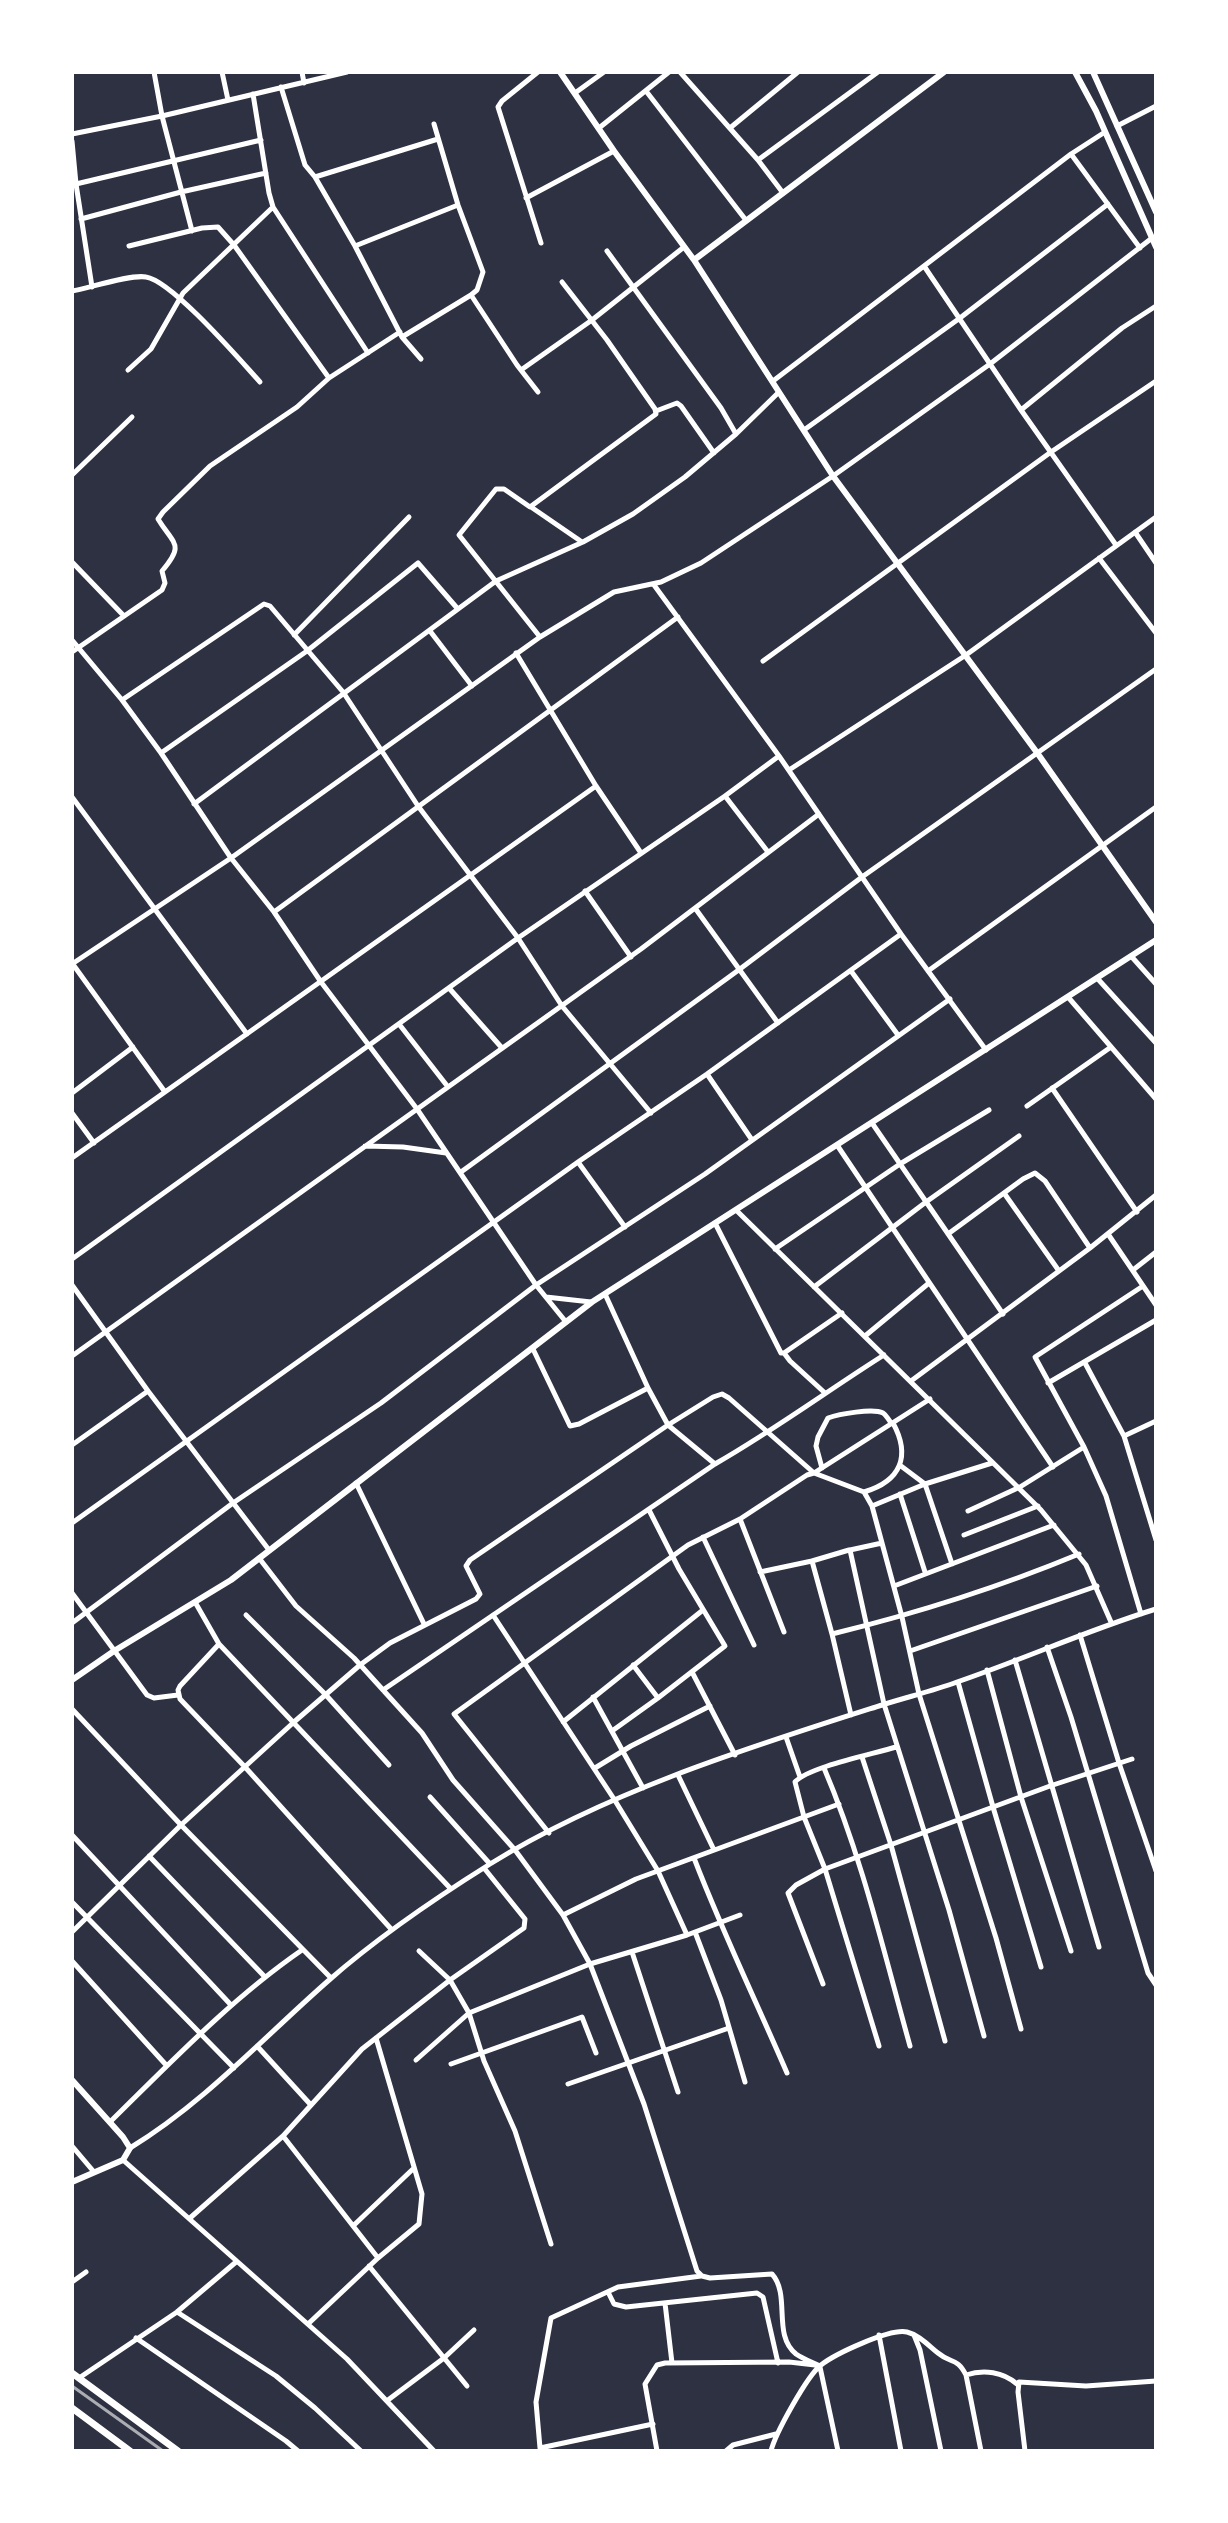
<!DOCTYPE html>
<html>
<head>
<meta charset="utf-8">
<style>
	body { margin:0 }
	#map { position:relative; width:1228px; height:2523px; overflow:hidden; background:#2d3142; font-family:"Alegreya Sans",sans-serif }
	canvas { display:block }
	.frame { position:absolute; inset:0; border:74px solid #fff; pointer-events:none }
</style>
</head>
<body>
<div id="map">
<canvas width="1228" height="2523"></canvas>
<div class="frame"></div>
</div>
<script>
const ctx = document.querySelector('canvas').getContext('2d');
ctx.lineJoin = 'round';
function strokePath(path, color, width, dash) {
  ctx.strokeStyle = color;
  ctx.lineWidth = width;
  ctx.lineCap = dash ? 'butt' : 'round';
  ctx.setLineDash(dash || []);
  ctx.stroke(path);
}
const minor = new Path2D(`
	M154,72L162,116L192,231
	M222,72L228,100
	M302,72L304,83
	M538,72L502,101L498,107L541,243
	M680,72L758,160L783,193
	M281,87L305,165L315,177L355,246L402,337L421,359
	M646,91L745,219
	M575,93L604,72
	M253,94L269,193L273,207L368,353
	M1117,126L1156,106
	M599,128L669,72
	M730,128L798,72
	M72,134L162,116L347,72
	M72,141L76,184L92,287
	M1071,154L1140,248
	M758,160L878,72
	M315,177L438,139
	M76,184L261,140
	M526,198L614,151
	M81,219L181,192L266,173
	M355,246L458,205
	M607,251L721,408L736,434
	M924,266L1021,410L1116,545
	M72,291C89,288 131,274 146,277C172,281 239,359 260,382
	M471,295L517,365L538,392
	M402,337L471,295L477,290L483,272L458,205L434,124
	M128,370L151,349L183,293L273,207
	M521,370L592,320L684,247
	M329,378L400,332
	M773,381L1071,154L1105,132
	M1021,410L1122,328L1156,306
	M656,411L677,403L681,406L714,453
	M804,430L960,318L1108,204
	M72,475L132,417
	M531,507L582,542
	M1135,532L1156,563
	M1099,558L1156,633
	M72,562L124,616
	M654,585L779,756L901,934L986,1050
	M430,631L472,686
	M294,635L409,517
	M540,637L459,535L496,489H504L530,507L656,414L655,409L607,340L562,282
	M72,640L122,700L161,753L231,858L274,912L321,982L417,1109L536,1285L566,1322
	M72,652L162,590L165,583L162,571C185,544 174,545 158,519L163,512L210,466L297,407L329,378L234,245L218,227L202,228L129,246
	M516,653L596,786L641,853
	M763,661L1051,452L1156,381
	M122,700L264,604L270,606L343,692L418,806L518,938L562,1006L651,1113
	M161,753L307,651L418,563L457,608
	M789,770L966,655L1156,517
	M725,796L768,852
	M72,797L247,1034
	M194,804L496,581L583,542L633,514L685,477L736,434L779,392
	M585,891L631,957
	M695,908L778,1023
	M274,912L678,617
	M1131,956L1156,984
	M72,963L165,1092
	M72,964L231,858L540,637L614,592L661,582L701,563L833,476L990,364L1152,238
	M851,971L898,1035
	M928,971L1156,807
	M1097,978L1156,1043
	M449,988L502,1048
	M1068,997L1156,1099
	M399,1024L448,1087
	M707,1074L752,1140
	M1052,1088L1137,1212
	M72,1093L133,1047
	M1027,1106L1111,1047
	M72,1113L94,1143
	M872,1123L1003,1314
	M837,1145L1053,1467
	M365,1146L403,1147L446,1153
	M72,1158L596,786
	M578,1162L625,1227
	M461,1172L740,969L862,877L1156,669
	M1004,1193L1059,1271
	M736,1210L1041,1510L1086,1565L1111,1622
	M715,1223L781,1353H784L790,1361L825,1393
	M948,1234L1023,1179L1035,1173L1045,1181L1090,1248
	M1108,1234L1156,1305
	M775,1249L900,1164L989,1110
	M72,1259L518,938L725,796L779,756
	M1133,1270L1156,1252
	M72,1285L148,1391L269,1550
	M814,1287L926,1202L1019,1136
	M605,1294L648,1388L668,1425L715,1464
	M546,1297L591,1302
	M865,1336L929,1283
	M533,1349L570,1426L579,1424L648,1388
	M784,1353L842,1313
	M72,1356L641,949L819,814
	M1085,1363L1124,1436L1156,1540
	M911,1381L1090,1248L1156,1195
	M1048,1383L1156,1320
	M1124,1436L1156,1421
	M72,1445L148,1391
	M901,1466L925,1484L992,1463
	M822,1468L816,1446L818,1437L828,1418C839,1414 873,1408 883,1413C886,1415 889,1420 891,1423
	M356,1483L424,1624
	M864,1492L872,1506L882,1543L850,1550L884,1704L949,1910L984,2036
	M900,1494L925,1572
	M872,1506L925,1484L952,1564
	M968,1511L1020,1487L1084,1447
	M740,1519L784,1632
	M72,1523L578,1162L707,1074L901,934
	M964,1535L1038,1506
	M703,1537L754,1645
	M882,1543L902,1617L919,1694L996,1938L1021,2029
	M849,1550L812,1561L832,1634C918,1613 997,1588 1079,1554
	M259,1558L296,1606L354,1658L422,1733L453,1780L515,1850L563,1915L590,1964L644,2104L697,2271L702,2276L710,2278L772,2274C791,2295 772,2335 796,2354C803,2359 812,2362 820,2366
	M760,1572L812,1561
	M894,1586L1054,1525
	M72,1593L147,1695L154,1698L178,1695
	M195,1602L219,1644L451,1889
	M1141,1614L1106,1496L1084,1447L1035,1357L1143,1286
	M246,1615L325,1694L389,1765
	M493,1615L614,1799L658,1871L687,1935
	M72,1623L233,1503L381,1403L536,1285L705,1174L950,999
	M832,1634L851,1715
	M1080,1635L1119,1763L1156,1871
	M219,1644L180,1686L178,1690L180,1699L245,1767L392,1930
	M1047,1647L1071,1717L1148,1973L1156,1985
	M910,1651L1097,1586
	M1015,1660L1099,1947
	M633,1665L658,1698L725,1646L679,1569L649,1510
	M987,1670L1021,1797L1071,1951
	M692,1672L735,1755
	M958,1682L993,1807L1041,1967
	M383,1690L715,1464C773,1431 827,1391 884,1355
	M593,1697L643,1788
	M72,1709L181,1825L331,1978
	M563,1722L703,1610
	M612,1731L658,1698
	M786,1737L800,1777
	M862,1757L891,1845L945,2041
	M595,1768L631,1746L710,1706
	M824,1768C862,1857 884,1953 910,2046
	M678,1775L714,1850
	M430,1797L490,1864
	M549,1833L454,1714L688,1545L740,1519L807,1475L814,1473L864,1492C901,1481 911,1456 893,1423
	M72,1835L231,2005
	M149,1856L264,1976
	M694,1858C722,1931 756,2001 787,2073
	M72,1902L234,2068
	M563,1915L636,1879L839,1804
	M72,1932L181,1825L294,1722L360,1665L390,1643L476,1599L480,1594L466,1566L470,1560L668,1425L713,1397L722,1394L729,1398L814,1473L930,1399
	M695,1932L721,2000L745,2082
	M419,1951L450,1980L469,2013L484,2061L515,2131L551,2244
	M632,1952L678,2092
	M72,1961L167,2066
	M823,1984L788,1893L796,1885L825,1869L804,1817L795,1782C808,1767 874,1754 896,1747
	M257,2046L310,2104
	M879,2046L825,1869L1050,1786L1132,1759
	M416,2060L469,2013L590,1964L687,1935L740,1915
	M451,2064L582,2017L596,2053
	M568,2084L729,2028
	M110,2122C171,2062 231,1999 302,1950
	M72,2146L94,2172
	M130,2148C204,2103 263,2038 328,1981C378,1937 434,1899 490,1864C608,1791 750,1747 882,1705C907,1697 933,1691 957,1682C1024,1659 1088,1630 1156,1609
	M123,2160L347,2359L434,2451
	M190,2218L283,2136
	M353,2226L414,2168
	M378,2258L283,2136L362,2049L450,1980L524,1928L525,1919L484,1868
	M369,2266L467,2386
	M72,2282L86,2272
	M608,2292L614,2304L626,2307L757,2293L763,2297L778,2363
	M665,2303L672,2363
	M177,2312L276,2376L315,2408L361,2451
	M308,2324L378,2258L419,2224L422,2194L376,2038
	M879,2335L901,2451
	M914,2335L920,2350L941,2451
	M136,2338L286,2441L298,2451
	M820,2367L838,2451
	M966,2375L981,2451
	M79,2378L177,2312L236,2262
	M388,2400L444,2358L474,2330
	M653,2424L540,2448L536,2402L551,2318L618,2287L701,2276
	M657,2451L645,2384L657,2365L665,2363L789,2362L815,2365
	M726,2451L733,2445L776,2434
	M771,2451C775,2434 807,2376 821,2365C835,2354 890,2328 907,2332C919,2335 928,2345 938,2353C951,2364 957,2357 966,2375C984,2369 1003,2372 1017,2384
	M1025,2451L1018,2392L1019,2382L1086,2386L1156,2381`);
const tertiary = new Path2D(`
	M560,72L614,151L694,260L833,476L1038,754L1156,922
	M1075,72L1096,111L1156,247
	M1093,72L1156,212
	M694,260L944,72
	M72,1680L114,1651L231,1580L592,1302L1156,940
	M72,2080L123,2137L130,2148L123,2160L72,2182`);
const primary = new Path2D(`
	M72,2373L178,2451
	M72,2408L130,2451`);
const rail = new Path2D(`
	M72,2386L163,2451`);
strokePath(minor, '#fff', 5);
strokePath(tertiary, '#fff', 6);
strokePath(primary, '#fff', 7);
strokePath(rail, '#abadb3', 3);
</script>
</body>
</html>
